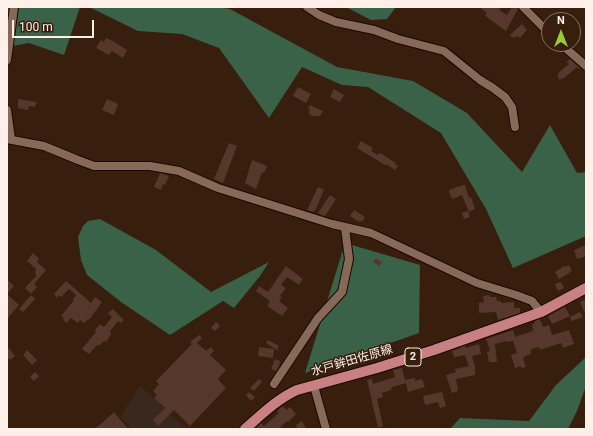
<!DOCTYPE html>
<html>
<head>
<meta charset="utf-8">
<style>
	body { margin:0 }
	#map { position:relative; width:593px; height:436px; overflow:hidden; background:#371e0d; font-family:Roboto,sans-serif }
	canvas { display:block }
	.frame { position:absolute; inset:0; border:8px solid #fef0e8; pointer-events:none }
	.north { position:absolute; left:541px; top:12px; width:40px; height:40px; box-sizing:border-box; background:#371e0d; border:1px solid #877265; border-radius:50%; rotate:0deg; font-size:11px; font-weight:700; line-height:16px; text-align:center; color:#fef0e8 }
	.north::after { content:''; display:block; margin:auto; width:14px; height:18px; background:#96cc39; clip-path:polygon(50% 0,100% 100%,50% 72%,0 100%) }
	.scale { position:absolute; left:12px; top:20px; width:82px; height:18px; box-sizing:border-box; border:2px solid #fef0e8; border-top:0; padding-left:5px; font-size:12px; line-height:14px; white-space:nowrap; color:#fef0e8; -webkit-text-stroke:3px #371e0d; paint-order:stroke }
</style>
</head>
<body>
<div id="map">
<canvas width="593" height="436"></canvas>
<div class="frame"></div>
<div class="north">N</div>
<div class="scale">100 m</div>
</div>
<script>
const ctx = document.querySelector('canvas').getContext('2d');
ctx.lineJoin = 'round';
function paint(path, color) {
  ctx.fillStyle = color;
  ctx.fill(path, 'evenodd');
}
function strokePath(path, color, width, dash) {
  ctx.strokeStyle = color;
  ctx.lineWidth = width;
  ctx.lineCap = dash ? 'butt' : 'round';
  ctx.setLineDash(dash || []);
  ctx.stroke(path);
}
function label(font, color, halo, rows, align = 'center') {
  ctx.font = font + ' Roboto,"Noto Sans JP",sans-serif';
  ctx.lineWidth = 3;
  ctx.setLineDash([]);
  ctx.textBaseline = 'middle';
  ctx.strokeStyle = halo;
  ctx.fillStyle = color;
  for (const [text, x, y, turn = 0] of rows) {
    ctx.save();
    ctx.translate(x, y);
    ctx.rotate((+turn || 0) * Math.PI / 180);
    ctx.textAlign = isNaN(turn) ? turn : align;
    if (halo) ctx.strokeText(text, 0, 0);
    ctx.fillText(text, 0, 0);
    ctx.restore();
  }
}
const industrial = new Path2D(`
	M140,385L186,429H132L120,417Z`);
const forest = new Path2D(`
	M7,7H80L64,55L29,43L7,47Z
	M89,7H217L230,9L337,67L413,81L467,113L522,172L550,125L577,173L586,172V236L513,268L486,209L441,133L368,87L342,85L302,67L269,118L219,48L182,34L138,31Z
	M346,7H396L387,19L371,20Z
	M100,219L156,250L211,292L269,262L260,276L234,308L223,301L170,335L121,302L87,275L81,260L78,237L83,226L88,221Z
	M345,243L420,265L419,333L305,373Z
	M586,357V386L577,411L568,429H450L460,418L529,421L556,385Z`);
const building = new Path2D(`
	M479,7H501L499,10L507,15L512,7H518V9L506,31L488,18L485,15L487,13Z
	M522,24L527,30L520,38L518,36L513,38L510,35Z
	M106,38L111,40L127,50L123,58L112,51L109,55L96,48L101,40L104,42Z
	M570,59L580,68L579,69L577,67L563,79L562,78L560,80L557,76L559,74L558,73L569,64L566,62Z
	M298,87L311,94L306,103L293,96Z
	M334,89L344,95L340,102L330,97Z
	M18,99L37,102L35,107L29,106L28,110L18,108Z
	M107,99L118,104L114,115L102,110Z
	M310,105L323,111L320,116H315V117L309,114L310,110L308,109Z
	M361,141L373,148L371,151L378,155L380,153L396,163L395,164L398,166L395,170L386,164L385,165L357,148Z
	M229,143L237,146L223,183L214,179Z
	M252,160L267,166L264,173L262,172L256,189L245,183Z
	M160,173L169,176L165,185L163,184L161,190L154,187Z
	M463,185H465L469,198L471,197L475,209L469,212L462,195L452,199L449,192V190Z
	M318,187L324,190L315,211L314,210L313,212L307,210Z
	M330,195L336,199L325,216L321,215L318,213Z
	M354,210L365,217L362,222L359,220V222L350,216Z
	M468,211L470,217L464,219L462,213Z
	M586,245V256L577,259L574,250Z
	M33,253L39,259L37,262L46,270L34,284L37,287L31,294L25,288L36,276V274L35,273L36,269L27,261Z
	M376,258L382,262L379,266L373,262Z
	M569,265L572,271L569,272L570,273L559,279L555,272L564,266L565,267Z
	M286,266L303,279L299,285L287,277L281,285L286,288L280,296L282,297L279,301L288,308L282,316L267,306L270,301L256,291L259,286L268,292Z
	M7,279L14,286L7,294Z
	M66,281L91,303L95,297L102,302L89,320L88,319L84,323L80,320L78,323L71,318L66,323L63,319L64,318L61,316L74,300L73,299L76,295L69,289L61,297L59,295L57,298L54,294Z
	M561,282L564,288L558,291L555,284Z
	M7,294L19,305L7,319Z
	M31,295L35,299L23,312L19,309Z
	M489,295L490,297H496L497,301H501V303L514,302V308H520V313L498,320L496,312L479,313V303L484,302L483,296Z
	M586,299V316L580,302Z
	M565,307L570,316L552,324L548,316Z
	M113,309L124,320L121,323L118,321L110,331L111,335L106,342L104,341L100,345H97L89,354L82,349L96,332L95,330L100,324L104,327L112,317L108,313Z
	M580,312L583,317L571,321L570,317Z
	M540,319L543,327L549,325L552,335L569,330L574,344L563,348L561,343L540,350L539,347L531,349V354L525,356V357L523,358L526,367L521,368V366L515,368L511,355L517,353L513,341L506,342V341L495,344L497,362H489L487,352L490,351L486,339L513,330L515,337L533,331L532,324L535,323V321Z
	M216,322L220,326L215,331L211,328Z
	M199,335L202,338L197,343L206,351L211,347L214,351L210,355L226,370L218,379L226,388L190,426L174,410L158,426L153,420L165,408L154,398L157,395L153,391L159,384L156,381L192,344L190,342Z
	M268,340L279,346L277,350L266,343Z
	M479,344L481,354L472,356L475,366V375L456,379L458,391L452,393L446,375L456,372L455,369L469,366L465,355L454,357L452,351L465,346L466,348Z
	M7,346L15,356L10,360L7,357Z
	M259,347L274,349L273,358L258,356Z
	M27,350L37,360L32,365L23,355Z
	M275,359L280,361L279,366L276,371L271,369Z
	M402,368L405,380L415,378V381L422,379L425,387L408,392L406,383L392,387L391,390L382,393L383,397L377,399L383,426L378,428L367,380L372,379L373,384L395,377L393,370Z
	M35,372L39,376L34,381L30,377Z
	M259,379L262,382L254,391L250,388Z
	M249,392L255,397L251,401L246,395Z
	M442,392L446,406L440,408L438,402L425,405L423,396Z
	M283,406L286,410L290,407L296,414L288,422L287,421L280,427L282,429H255L261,423L264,426L279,413L277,411Z
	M114,412L128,429H94L101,424Z
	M302,421L306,429H298L296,425Z`);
const minor = new Path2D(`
	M307,7L319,15L336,22L374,30L398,39L444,51L480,80L493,88L505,97L512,107L515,127
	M523,7L549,33
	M561,44L586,66
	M7,60L14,7
	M7,110L11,139
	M7,139L44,146L78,160L94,166H150L179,171L218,188L332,224L371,233L477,283L516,295L532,301L541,312
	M274,384L318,318L342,292L349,259L345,228
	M314,386L326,429`);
const major = new Path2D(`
	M245,429C261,415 277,399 297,390L377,368L434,350L541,312L586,288`);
const shields = [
	[413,357,16]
];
const shieldNames = [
	["2",413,357]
];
const streetNames = [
	["水戸鉾田佐原線",352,361,-16]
];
paint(industrial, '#38281e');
paint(forest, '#396249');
paint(building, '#55382b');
strokePath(minor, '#1d0700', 10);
strokePath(major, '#1d0700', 12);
strokePath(minor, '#876957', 8);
strokePath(major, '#c98082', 10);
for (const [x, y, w] of shields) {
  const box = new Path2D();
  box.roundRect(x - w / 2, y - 9, w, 18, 3);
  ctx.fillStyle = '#371e0d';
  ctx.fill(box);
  strokePath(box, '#fef0e8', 1);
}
label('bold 11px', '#fef0e8', null, shieldNames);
label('12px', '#fef0e8', '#371e0d', streetNames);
</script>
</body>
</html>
